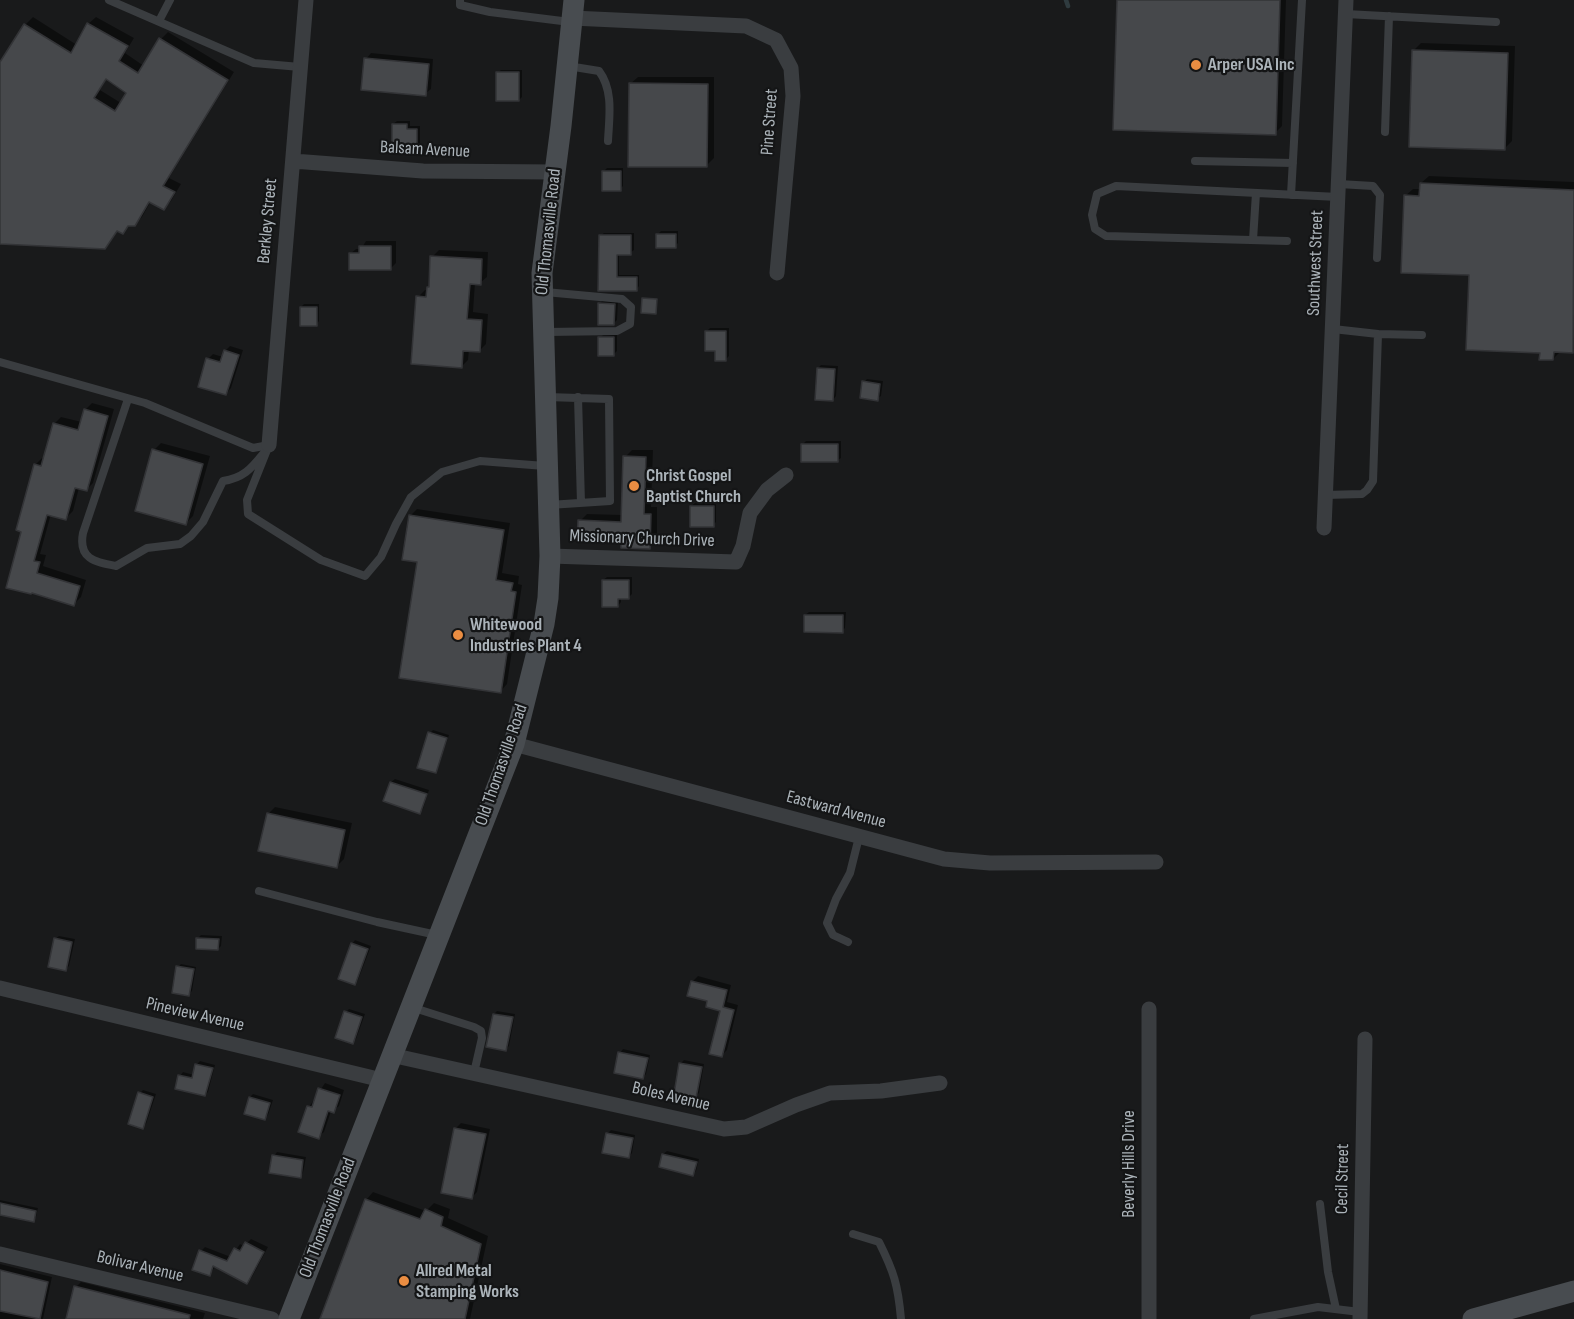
<!DOCTYPE html>
<html>
<head>
<meta charset="utf-8">
<style>
	body { margin:0 }
	canvas { display:block; background:#191a1b }
</style>
</head>
<body>
<canvas width="1574" height="1319"></canvas>
<script>
const ctx = document.querySelector('canvas').getContext('2d');
ctx.lineJoin = 'round';
function paint(path, color) {
  ctx.fillStyle = color;
  ctx.fill(path, 'evenodd');
}
function strokePath(path, color, width, dash) {
  ctx.strokeStyle = color;
  ctx.lineWidth = width;
  ctx.lineCap = dash ? 'butt' : 'round';
  ctx.setLineDash(dash || []);
  ctx.stroke(path);
}
function label(font, color, halo, rows, align = 'center') {
  ctx.font = font + ' "Sofia Sans Condensed",sans-serif';
  ctx.lineWidth = 4.5;
  ctx.setLineDash([]);
  ctx.textBaseline = 'middle';
  ctx.strokeStyle = halo;
  ctx.fillStyle = color;
  for (const [text, x, y, turn = 0] of rows) {
    ctx.save();
    ctx.translate(x, y);
    ctx.rotate((+turn || 0) * Math.PI / 180);
    ctx.textAlign = isNaN(turn) ? turn : align;
    if (halo) ctx.strokeText(text, 0, 0);
    ctx.fillText(text, 0, 0);
    ctx.restore();
  }
}
const shadow = new Path2D(`
	M1119,0H1286L1282,126L1275,133Z
	M33,17L77,45L88,24L96,17L134,38L125,53L144,66L161,39L168,32L234,72L169,178L181,184L171,201L164,208L151,201L142,217L134,225L130,224L123,232L118,230L104,247L0,241V65L25,25ZM107,78L128,92L121,103L100,90Z
	M1421,43L1515,46L1512,141L1505,148L1414,50Z
	M371,53L433,59L431,89L425,94L366,59Z
	M501,70H522V97L519,100L497,73Z
	M638,77H714V158L706,166L630,84Z
	M397,121H410V126H420V143L416,146L393,124Z
	M607,168H623V186L620,189L604,171Z
	M1429,176L1574,182V349L1572,351H1561L1553,359L1541,351L1471,274L1405,196L1413,189H1421V183Z
	M661,231H678V243L675,246L657,235Z
	M604,233H634V250L630,253H619V275H639V286L636,290L599,289L600,236Z
	M366,241H396V263L391,268L350,254L356,249H361Z
	M439,250L488,252L487,277L480,283H475L473,312L488,314L486,344L479,351L469,350L468,360L461,367L418,297L425,290H428L431,285L432,257Z
	M603,300L618,302L617,320L613,324L600,303Z
	M304,304H319V321L316,325L301,307Z
	M710,328H729V356L726,359L716,350L706,332Z
	M617,334V351L614,354L600,338L603,335Z
	M230,346L243,350L231,388L226,394L208,359L213,354L223,357L225,351Z
	M821,365L838,366L836,396L833,400L818,368Z
	M867,379L883,381L881,396L877,399L864,382Z
	M92,403L114,409L93,483L86,490L79,488L73,511L66,518L51,514L40,554L46,555L43,566L86,580L81,597L74,604L32,591L23,531L35,465L42,458L45,459L54,424L61,417L82,422L85,410Z
	M806,441H841V458L837,461L803,444Z
	M161,443L210,456L193,516L186,523L154,450Z
	M632,450H653L651,507H657V540L649,548L622,541L580,521L587,514L623,515L625,457Z
	M695,503H716V522L713,525L691,506Z
	M417,509L510,523L502,573L519,576L518,584L522,585L507,684L500,692L419,561L410,516Z
	M607,577H632V594L628,598H621V602L618,606L603,580Z
	M809,612H846L845,628L842,631L805,615Z
	M433,730L449,735L438,768L435,772L430,733Z
	M395,779L429,790L423,809L420,812L391,782Z
	M275,807L352,823L344,859L336,867L268,814Z
	M201,935L222,936L221,946L218,949L198,938Z
	M59,936L75,939L69,966L66,969L55,939Z
	M355,940L371,946L358,980L355,983L352,944Z
	M181,964L196,967L192,991L189,994L178,967Z
	M698,976L731,985L727,1002L738,1005L727,1050L722,1055V1010L692,982Z
	M349,1009L365,1014L356,1039L353,1043L346,1012Z
	M497,1011L515,1014L509,1046L506,1049L494,1014Z
	M623,1049L650,1055L646,1074L643,1078L620,1053Z
	M684,1060L704,1064L699,1093L696,1096L681,1063Z
	M200,1061L215,1065L208,1092L205,1095L180,1076L183,1072L194,1075L197,1064Z
	M325,1083L344,1090L339,1106L333,1111H331L324,1132L318,1137L309,1107Z
	M143,1090L156,1094L146,1124L142,1127L140,1093Z
	M253,1094L273,1100L268,1115L265,1118L250,1097Z
	M461,1123L490,1129L477,1192L471,1198L456,1128Z
	M611,1130L635,1135L632,1153L629,1157L607,1134Z
	M667,1151L699,1159L696,1171L693,1174L660,1166L663,1154Z
	M277,1152L306,1157L303,1173L300,1177L274,1156Z
	M373,1192L426,1211L434,1203L450,1209L448,1218L488,1236L470,1319H322L366,1200Z
	M0,1200L38,1208L36,1217L33,1220L0,1214Z
	M251,1239L268,1247L252,1277L247,1282L216,1266L209,1275L201,1251L205,1247L231,1257L240,1244L244,1246Z
	M0,1264L52,1277L43,1319H0Z
	M81,1282L205,1313L203,1319H67L76,1287Z`);
const stream = new Path2D(`
	M1066,0L1068,6`);
const building = new Path2D(`
	M1117,0H1280L1276,135L1113,130Z
	M87,23L128,46L119,61L138,73L159,38L228,80L163,186L175,192L164,210L149,202L135,226H128L123,234L117,231L105,249L0,244V62L24,24L71,53ZM106,79L126,93L115,111L94,98Z
	M1412,50L1508,53L1505,150L1409,147Z
	M364,58L429,64L426,96L361,90Z
	M496,72H519V101H496Z
	M629,83L708,84L707,167H628Z
	M392,124H407V129H417V148H392Z
	M602,171H621V191H602Z
	M1420,183L1574,190L1573,353L1554,352L1553,360H1539L1540,353L1466,350L1469,275L1401,273L1404,195L1419,196Z
	M656,234H676V248H656Z
	M599,235H631V255H617V277H637V291H598Z
	M359,246H391V270H349V253H359Z
	M430,256L482,259L481,285L470,284L467,319L482,320L480,352L463,351L462,368L411,364L416,296L426,297L427,287H429Z
	M642,298L657,299L656,314L641,313Z
	M598,303L615,304L614,325H598Z
	M300,307H317V326H300Z
	M705,331H726V361H715V351H705Z
	M598,337H614V356H598Z
	M224,350L239,355L226,395L198,387L206,358L220,362Z
	M817,368L835,369L833,401L815,400Z
	M862,381L880,384L878,401L860,398Z
	M84,409L108,416L87,491L75,488L66,520L47,515L34,561L40,562L37,573L80,586L74,606L32,593L31,594L6,588L21,532L16,530L34,464L41,466L53,423L78,430Z
	M801,444H838V462H801Z
	M152,449L203,464L186,525L135,511Z
	M623,456L646,457L644,514H651L650,549L621,548V543L577,542L578,520L621,522Z
	M690,506H714V527H690Z
	M409,515L504,530L496,580L513,583L511,591L516,592L501,693L399,678L417,562L402,560Z
	M602,580H629V599H618V607H602Z
	M804,615H843V633L804,632Z
	M428,732L447,738L436,773L417,768Z
	M390,782L427,794L420,814L383,801Z
	M267,813L345,830L337,868L258,851Z
	M54,938L72,942L66,971L48,967Z
	M196,938L219,939L218,950L196,949Z
	M351,943L368,949L355,985L338,979Z
	M176,966L194,969L189,996L172,993Z
	M691,981L727,990L723,1007L734,1010L722,1057L709,1054L720,1011L706,1007L707,1001L687,996Z
	M344,1011L362,1017L353,1044L335,1038Z
	M493,1014L513,1017L506,1051L486,1047Z
	M618,1052L648,1058L643,1079L614,1073Z
	M679,1063L702,1067L696,1098L674,1094Z
	M195,1064L213,1068L205,1096L175,1089L178,1075L192,1078Z
	M318,1088L340,1095L334,1113L328,1111L319,1139L298,1132L307,1106L312,1107Z
	M138,1092L153,1097L143,1129L128,1124Z
	M249,1097L270,1103L265,1120L244,1114Z
	M454,1128L486,1134L472,1199L441,1193Z
	M606,1133L633,1138L629,1158L602,1153Z
	M662,1154L697,1162L693,1176L659,1167Z
	M272,1155L303,1160L301,1178L269,1173Z
	M365,1199L420,1219L425,1209L443,1217L441,1226L481,1244L465,1319H320Z
	M0,1203L36,1211L34,1222L0,1215Z
	M245,1242L264,1252L247,1284L213,1266L210,1276L192,1270L199,1250L227,1261L234,1248L240,1251Z
	M0,1270L48,1282L40,1319L0,1311Z
	M74,1286L190,1315L189,1319H66Z`);
const lane = new Path2D(`
	M109,0L254,63L300,67
	M460,0V5L490,12L570,22
	M1346,14L1496,22
	M159,21L170,0
	M568,66L599,71C614,91 609,118 608,141
	M1385,132L1389,16
	M1195,161L1293,163
	M1339,184L1373,186L1380,195L1377,258
	M1291,195L1302,0
	M1253,240L1256,193
	M1287,241L1106,236L1095,229L1092,215L1097,194L1116,186L1338,197
	M545,292L622,299L631,307L630,324L617,331L547,332
	M1378,334L1422,335
	M0,362L145,403L253,448L269,445
	M547,397L609,399L610,501L549,505
	M578,397L581,503
	M128,399L83,533C78,559 95,562 116,566L147,548L180,544L191,536L203,522L223,481C243,478 251,469 263,454
	M269,445L247,500L248,514L321,560L365,576L381,557L396,524L411,497L442,472L480,461L545,466
	M1325,495L1362,494L1367,490L1373,481L1378,334L1333,329
	M259,891L377,922L437,935
	M848,942L833,935L827,923L836,899L850,873L859,837
	M411,1007L474,1027L481,1031L482,1038L474,1073
	M1320,1204L1328,1272L1336,1309
	M853,1234L879,1242C894,1272 898,1285 901,1319
	M1254,1319L1318,1307L1360,1312`);
const street = new Path2D(`
	M572,18L746,26L776,40L791,68L793,96L777,273
	M293,161L423,171L555,172
	M269,445L306,0
	M1324,528L1346,0
	M550,556L736,562L743,546L750,513L767,490L786,475
	M514,744L944,859L990,863L1156,862
	M0,988L382,1080
	M1149,1009V1319
	M391,1055L724,1129L746,1127L796,1105L830,1093L881,1091L940,1083
	M0,1254L272,1319
	M1360,1319L1365,1039`);
const secondary = new Path2D(`
	M289,1319L514,744L544,624L548,598L550,556L542,273L561,126L574,0
	M1473,1319L1574,1291`);
const markers = [
	[1196,65,6,"#ea8d42"],
	[634,486,6,"#ea8d42"],
	[458,635,6,"#ea8d42"],
	[404,1281,6,"#ea8d42"]
];
const poiNames = [
	["Arper USA Inc",1208,65],
	["Christ Gospel",646,476],
	["Baptist Church",646,497],
	["Whitewood",470,625],
	["Industries Plant 4",470,646],
	["Allred Metal",416,1271],
	["Stamping Works",416,1292]
];
const streetNames = [
	["Pine Street",770,122,-86],
	["Balsam Avenue",425,150,3],
	["Berkley Street",268,221,-85],
	["Old Thomasville Road",549,232,-84],
	["Southwest Street",1316,263,-88],
	["Missionary Church Drive",642,539,2],
	["Old Thomasville Road",502,765,-71],
	["Eastward Avenue",836,810,15],
	["Pineview Avenue",195,1015,13],
	["Boles Avenue",671,1097,13],
	["Beverly Hills Drive",1129,1164,-90],
	["Cecil Street",1343,1179,-89],
	["Old Thomasville Road",328,1218,-69],
	["Bolivar Avenue",140,1267,13]
];
paint(shadow, '#0007');
strokePath(stream, '#2f3b3f', 4.5);
paint(building, '#46484b');
strokePath(building, '#333437', 1.5);
strokePath(lane, '#3a3d40', 8);
strokePath(street, '#3a3d40', 15);
strokePath(secondary, '#484c50', 21);
for (const [x, y, r, color] of markers) {
  const dot = new Path2D();
  dot.arc(x, y, r, 0, 2 * Math.PI);
  ctx.fillStyle = color;
  ctx.fill(dot);
  strokePath(dot, '#141516', 2);
}
label('bold 18px', '#acb4ba', '#141516', poiNames, 'left');
label('18px', '#acb4ba', '#141516', streetNames);
</script>
</body>
</html>
